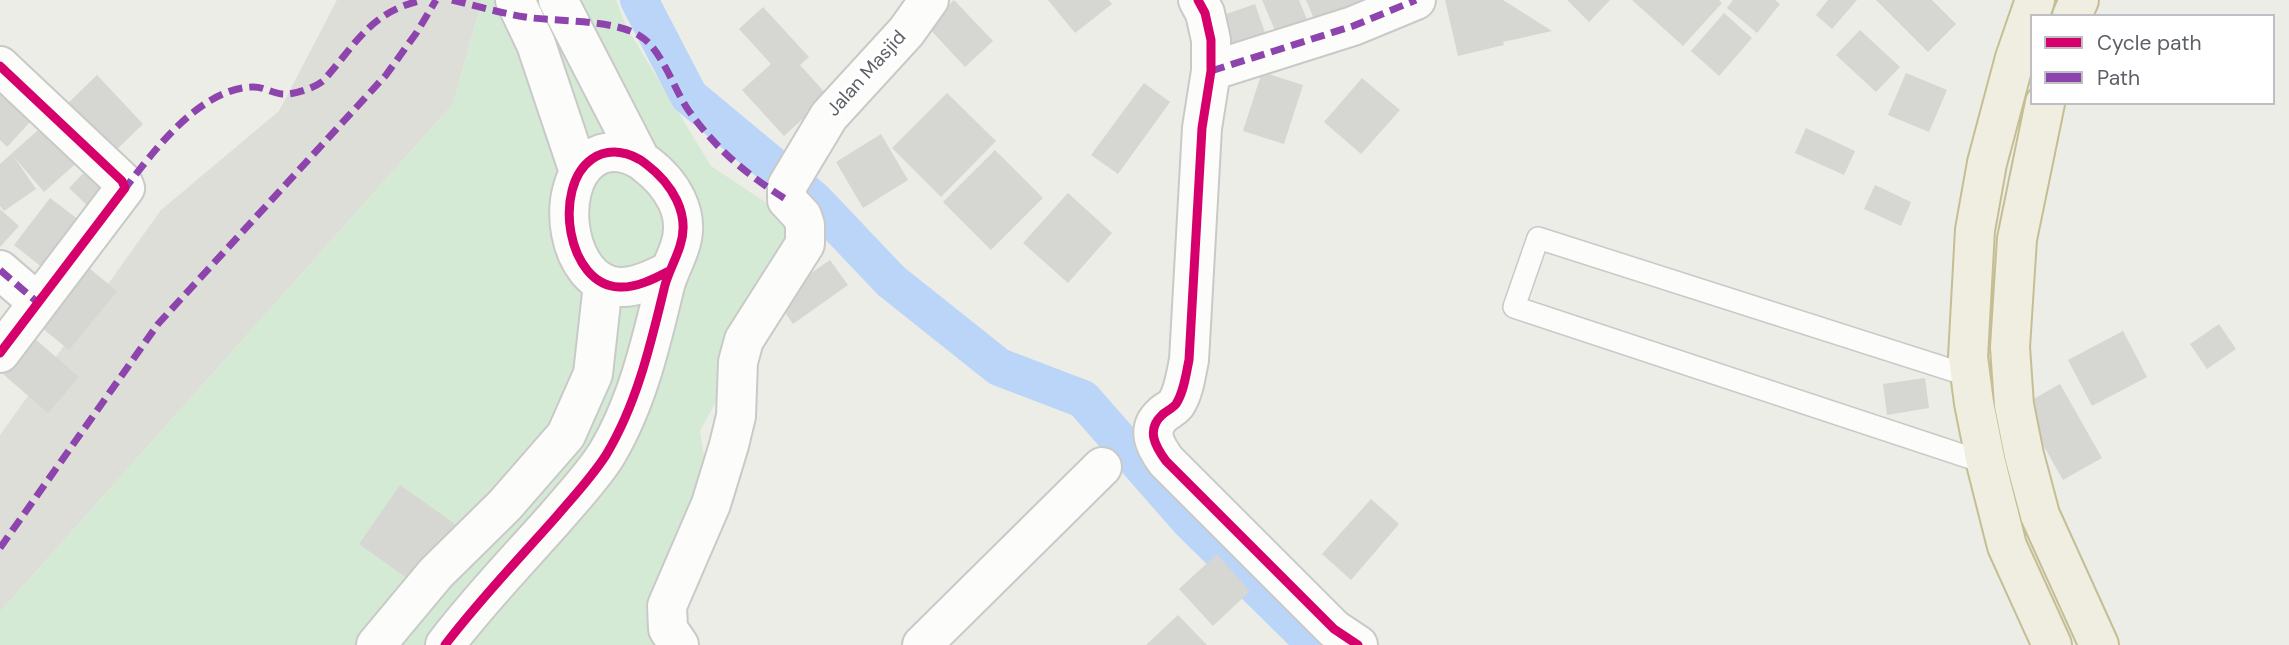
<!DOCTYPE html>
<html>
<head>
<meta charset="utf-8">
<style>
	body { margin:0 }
	#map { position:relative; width:2289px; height:645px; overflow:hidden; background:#edede7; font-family:"DM Sans",sans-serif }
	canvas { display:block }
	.legend { position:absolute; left:2030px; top:14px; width:245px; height:91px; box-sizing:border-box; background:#fff; border:2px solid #bebfc2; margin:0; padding:9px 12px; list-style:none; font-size:21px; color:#5d6066 }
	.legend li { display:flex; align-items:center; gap:14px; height:35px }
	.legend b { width:35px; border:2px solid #bebfc2 }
</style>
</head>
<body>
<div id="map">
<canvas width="2289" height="645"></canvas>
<ul class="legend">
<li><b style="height:9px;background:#d6006c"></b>Cycle path</li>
<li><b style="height:9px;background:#8e44ad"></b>Path</li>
</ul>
</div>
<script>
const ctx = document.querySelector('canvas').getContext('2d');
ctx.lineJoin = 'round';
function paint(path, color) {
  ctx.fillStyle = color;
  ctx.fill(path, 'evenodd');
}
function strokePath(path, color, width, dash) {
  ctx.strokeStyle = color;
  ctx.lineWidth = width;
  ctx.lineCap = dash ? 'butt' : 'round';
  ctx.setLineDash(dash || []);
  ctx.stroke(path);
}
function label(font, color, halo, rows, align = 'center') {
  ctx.font = font + ' "DM Sans",sans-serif';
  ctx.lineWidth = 6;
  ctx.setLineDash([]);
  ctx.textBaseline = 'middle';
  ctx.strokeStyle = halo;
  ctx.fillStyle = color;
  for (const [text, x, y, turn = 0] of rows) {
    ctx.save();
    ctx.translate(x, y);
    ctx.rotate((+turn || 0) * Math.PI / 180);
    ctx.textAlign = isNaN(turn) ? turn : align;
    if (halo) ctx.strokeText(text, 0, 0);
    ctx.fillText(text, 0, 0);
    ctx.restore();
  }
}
const industrial = new Path2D(`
	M337,0H482L453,104L0,612V435L161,210L279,111Z`);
const green = new Path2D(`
	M482,0H616L627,28L711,166L803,227L768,306L700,431L717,538L657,645H0V612L453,104Z`);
const canal = new Path2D(`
	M639,0L689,96L814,200L891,281L999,367L1083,399L1190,521L1316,645`);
const building = new Path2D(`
	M954,0L993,41L965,67L927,26Z
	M1048,0H1109L1112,4L1075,33Z
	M1262,0H1299L1308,22L1277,35Z
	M1306,0H1384L1318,28Z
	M1445,0H1503L1552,31L1503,42L1504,45L1458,56Z
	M1567,0H1610L1589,22Z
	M1632,0H1719L1722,3L1683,46Z
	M1733,0H1775L1780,4L1757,33L1727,8Z
	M1828,0H1857L1832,29L1816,15Z
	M1876,0H1932L1956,24L1928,52Z
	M1255,4L1269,44L1233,58L1218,17Z
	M763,7L809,57L800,65L828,96L784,136L742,90L771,64L739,29Z
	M1724,13L1752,38L1719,76L1691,51Z
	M1860,30L1900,67L1876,92L1836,55Z
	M1262,72L1303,85L1284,144L1243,131Z
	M1906,73L1947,90L1929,132L1888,115Z
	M0,75L40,111L7,147L0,140Z
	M97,75L143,124L106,160L60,111Z
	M1362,78L1400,110L1361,154L1324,122Z
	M1144,83L1170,102L1118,174L1091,155Z
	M947,93L996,141L941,197L892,148Z
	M47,122L81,159L44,192L14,157L36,189L4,211L0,206V164Z
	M1806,128L1855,151L1844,175L1795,153Z
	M881,134L908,180L863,208L836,162Z
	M995,150L1043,198L991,250L943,202Z
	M93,163L117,187L93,211L69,188Z
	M1875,185L1911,202L1901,226L1864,209Z
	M1068,193L1112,233L1068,283L1023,243Z
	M50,198L79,220L43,268L14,245Z
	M0,209L19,226L0,247Z
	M830,260L848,285L793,324L775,298Z
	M90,269L117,291L69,350L42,328Z
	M2219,324L2236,349L2207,369L2190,344Z
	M2123,331L2147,377L2092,406L2068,360Z
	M34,338L79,377L48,413L3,374Z
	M1925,378L1929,408L1887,415L1883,384Z
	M2060,384L2102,458L2063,480L2021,406Z
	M400,485L455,524L414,583L359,544Z
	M1371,499L1399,524L1351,580L1322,554Z
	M1217,554L1250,591L1213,626L1179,589Z
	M1178,615L1207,645H1146Z`);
const lane = new Path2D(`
	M1970,376L1538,238L1514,307L1986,463`);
const street = new Path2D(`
	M515,0L536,44L579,172
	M558,0L639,157
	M1198,0L1205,13L1211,40V71L1202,128L1189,360C1186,374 1184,392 1176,404C1172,409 1166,411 1162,415C1146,430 1155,446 1166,461L1334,629L1358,645
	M0,66L122,181L125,188L0,353
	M1211,71L1353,26L1416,0
	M0,270L37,302
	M376,645L436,573L505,505L566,435L593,374L603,284
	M445,645C480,599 518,560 556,517C573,497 592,477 606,455C637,404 651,343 665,285C669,271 676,259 680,246C691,213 671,183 646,164C631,152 609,147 592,159C552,187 567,285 619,287C636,288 654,279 669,271
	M679,645L668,629L667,606L711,504L729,445L736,416L738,362L744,340L805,244V225L802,216L787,200V186L829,116L906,32L929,0
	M922,645L1102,467`);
const highway = new Path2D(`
	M2035,0L2015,58L1987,163L1975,230L1968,357L1974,403L1986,463L2007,546L2052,645
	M2072,16L2079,0
	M2045,103L2017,239L2010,347L2014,405L2024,455L2040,515L2099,645`);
const quiet = new Path2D(`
	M452,0C476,6 501,13 525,17C557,22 614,19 640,36C662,49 674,90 689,111C717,150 747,175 787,200
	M1211,71L1353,26L1416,0
	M123,191C153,152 198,90 251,87C263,86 271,93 282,94C294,95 314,88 323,81C357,43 370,12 423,0
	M0,270L37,302L42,296
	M0,548L158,324L386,75L417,32L436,0`);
const cycleway = new Path2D(`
	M1198,0L1205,13L1211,40V71L1202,128L1189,360C1186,374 1184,392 1176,404C1172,409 1166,411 1162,415C1146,430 1155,446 1166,461L1334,629L1358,645
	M0,66L122,181L125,188L0,353
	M445,645C480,599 518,560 556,517C573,497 592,477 606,455C637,404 651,343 665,285C669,271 676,259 680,246C691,213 671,183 646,164C631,152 609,147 592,159C552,187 567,285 619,287C636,288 654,279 669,271`);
const streetNames = [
	["Jalan Masjid",867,74,-48]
];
paint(industrial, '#deded8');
paint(green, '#d5ead5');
strokePath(canal, '#bbd5f8', 38);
paint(building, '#d6d6d2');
strokePath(lane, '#c9cac8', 24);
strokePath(street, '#c9cac8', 42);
strokePath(highway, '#c5be94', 42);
strokePath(lane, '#fcfcfb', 21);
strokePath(street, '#fcfcfb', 38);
strokePath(highway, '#f0eee1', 38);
strokePath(quiet, '#8e44ad', 7, [14, 7]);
strokePath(cycleway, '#d6006c', 9);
label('19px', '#5d6066', '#fff', streetNames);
</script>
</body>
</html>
